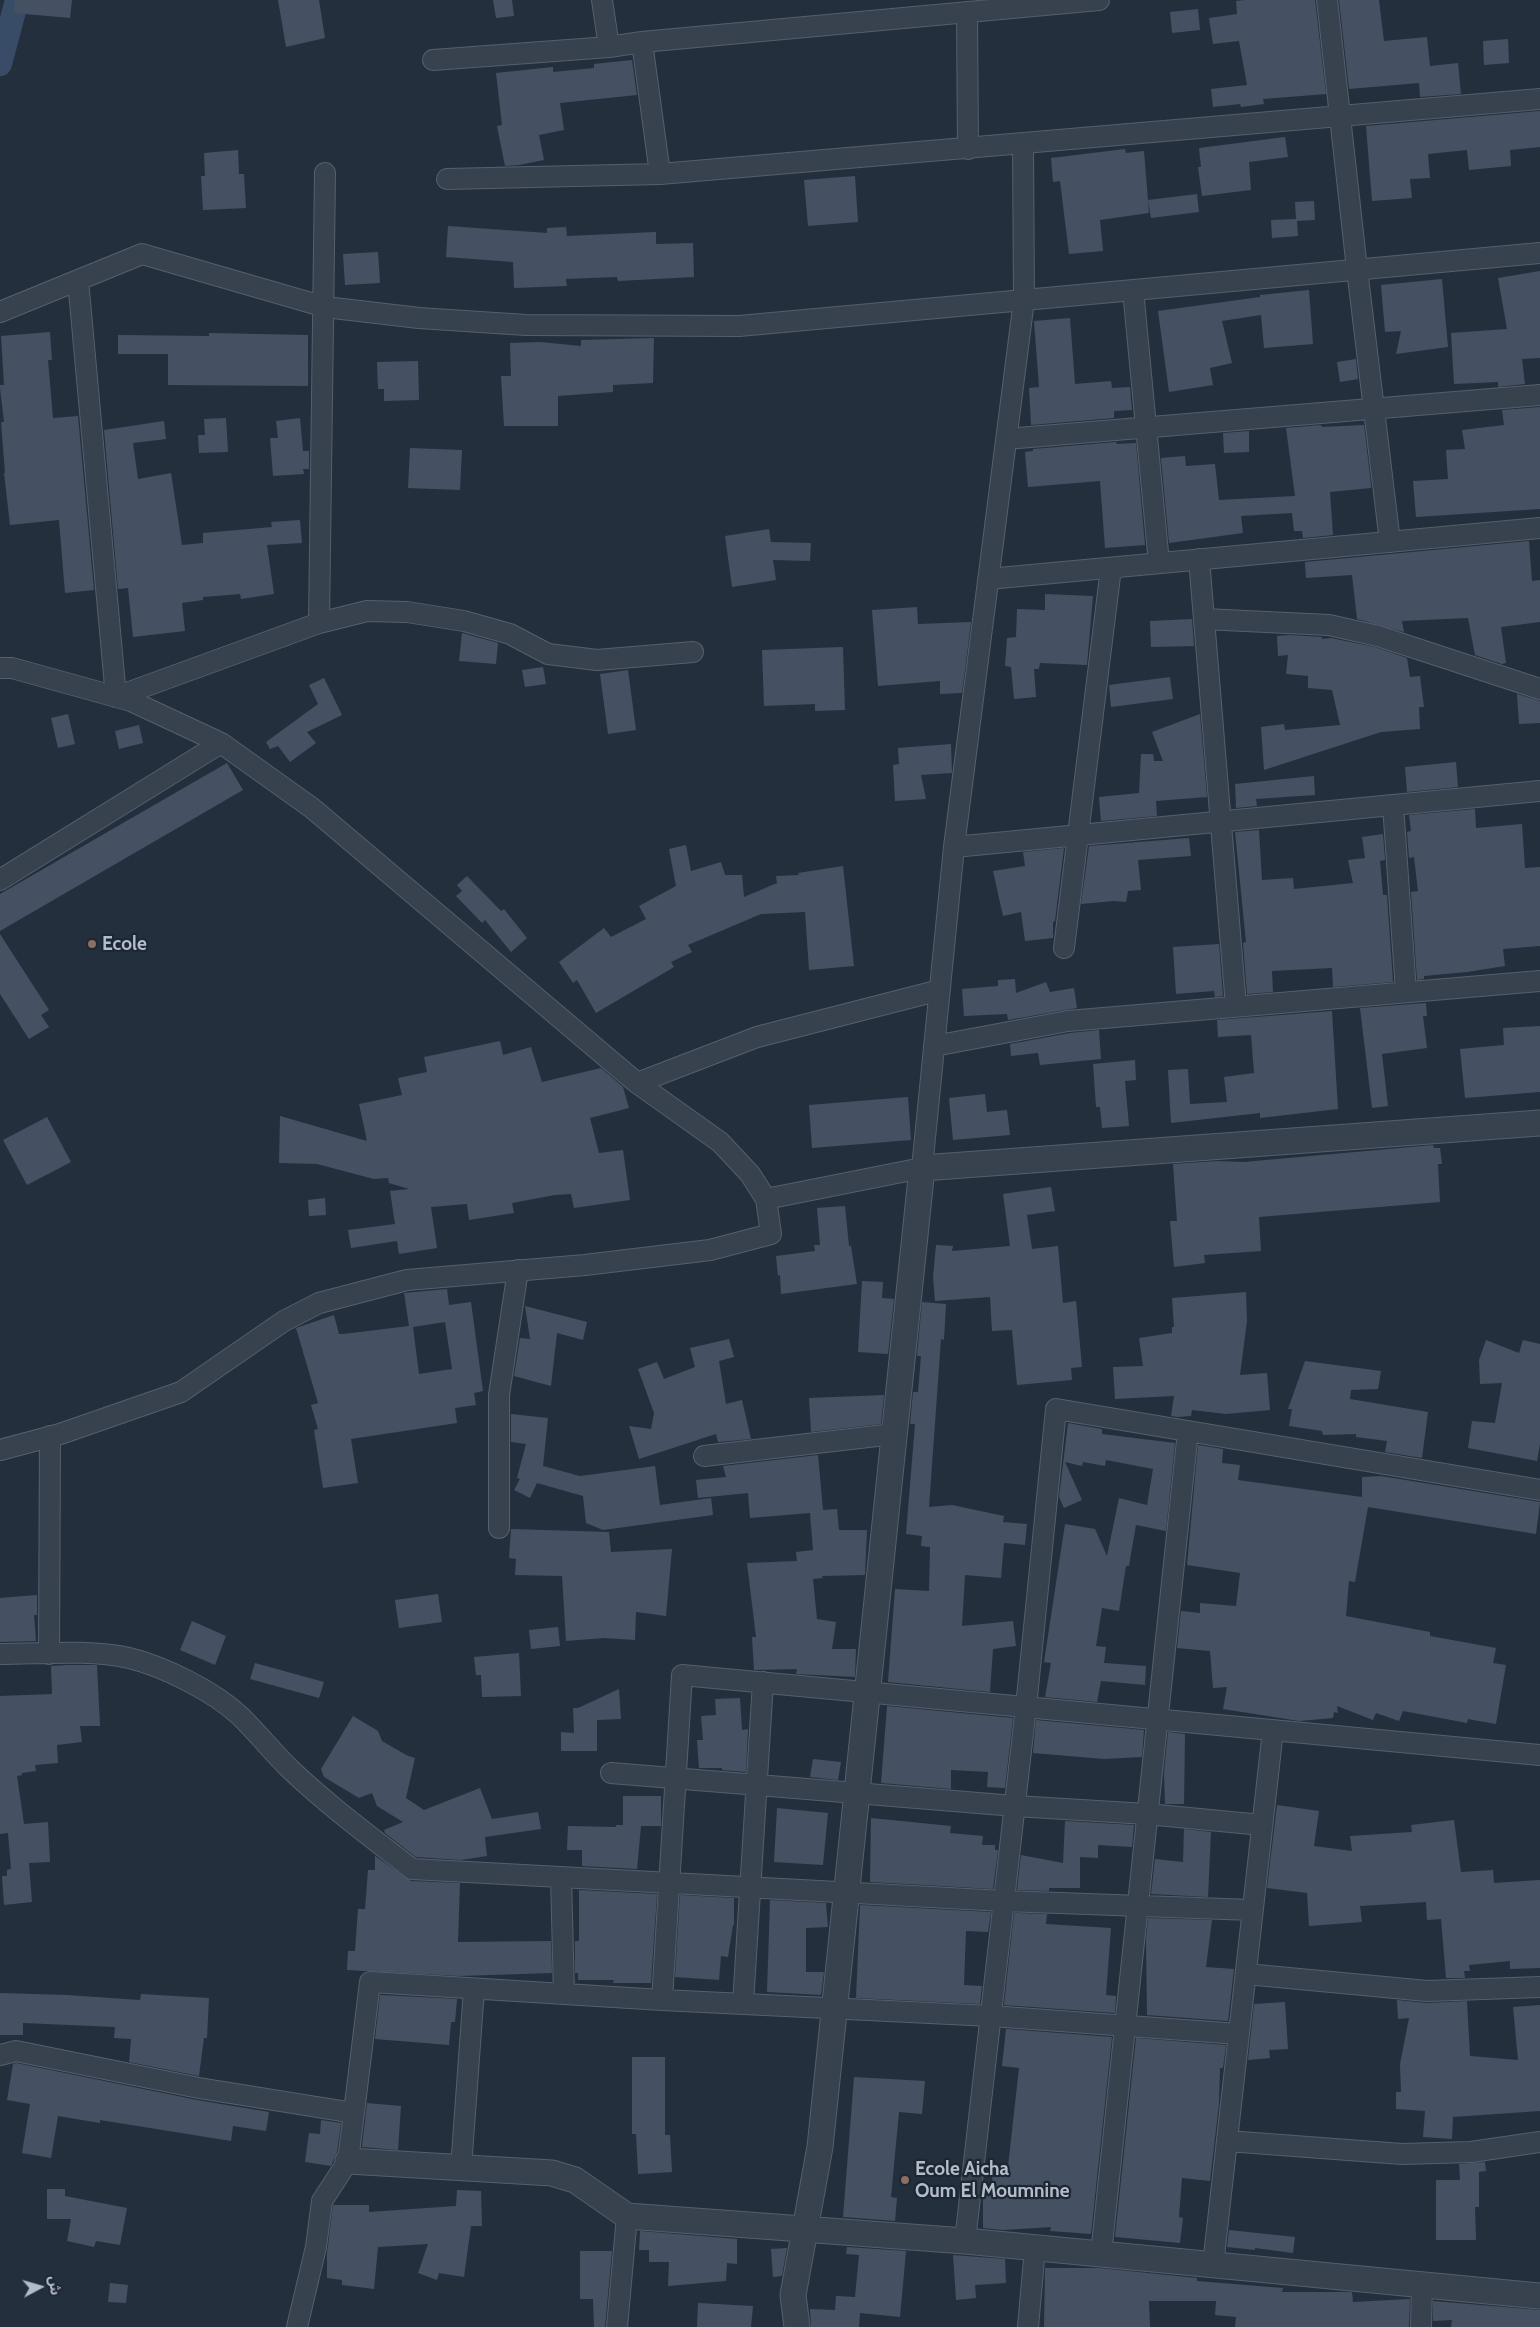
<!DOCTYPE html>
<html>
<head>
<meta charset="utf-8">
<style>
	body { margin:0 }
	#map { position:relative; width:1540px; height:2327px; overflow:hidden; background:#242f3e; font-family:Cabin,"Noto Sans Arabic",sans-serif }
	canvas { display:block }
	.north { position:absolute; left:15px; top:2262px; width:50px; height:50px; -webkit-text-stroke:4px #1d2633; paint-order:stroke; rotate:84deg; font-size:14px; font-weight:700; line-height:20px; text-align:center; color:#b4bcc9 }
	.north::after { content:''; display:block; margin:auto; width:18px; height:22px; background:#b4bcc9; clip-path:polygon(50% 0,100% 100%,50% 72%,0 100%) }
</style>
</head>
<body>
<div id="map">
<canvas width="1540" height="2327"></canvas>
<div class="north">ش</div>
</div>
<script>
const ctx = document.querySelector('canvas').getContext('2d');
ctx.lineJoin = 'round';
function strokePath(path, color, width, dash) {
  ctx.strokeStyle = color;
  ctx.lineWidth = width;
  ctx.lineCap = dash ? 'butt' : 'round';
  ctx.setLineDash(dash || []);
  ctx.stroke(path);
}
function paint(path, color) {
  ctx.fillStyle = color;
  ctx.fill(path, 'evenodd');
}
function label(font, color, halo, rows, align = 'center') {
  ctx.font = font + ' Cabin,sans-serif';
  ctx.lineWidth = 4.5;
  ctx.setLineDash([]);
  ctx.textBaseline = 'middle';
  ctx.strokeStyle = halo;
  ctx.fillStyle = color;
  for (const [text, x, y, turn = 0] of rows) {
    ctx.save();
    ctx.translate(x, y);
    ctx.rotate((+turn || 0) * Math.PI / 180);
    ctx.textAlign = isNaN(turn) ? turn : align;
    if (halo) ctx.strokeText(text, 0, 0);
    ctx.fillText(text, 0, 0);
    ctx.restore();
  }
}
const canal = new Path2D(`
	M0,64L17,0`);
const building = new Path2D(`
	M15,0H72L70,18L14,13Z
	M278,0H319L325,38L286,47Z
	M493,0H512L514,16L496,18Z
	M1245,0H1315L1326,94L1263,99L1264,104L1241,107L1240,104L1213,107L1211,89L1247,85L1239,41L1213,44L1209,18L1237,14L1236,1Z
	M1339,0H1379L1384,41L1427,37L1430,66L1458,63L1461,94L1420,97L1419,83L1349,89Z
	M1198,9L1200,30L1172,33L1170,12Z
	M1508,39L1509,63L1484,65L1483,41Z
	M632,60L637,95L560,103L564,130L539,135L544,160L519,165L505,166L497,126L502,125L496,73L553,67V72L594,68V64Z
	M1540,111V147L1510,150L1511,166L1469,170L1467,150L1428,154L1430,178L1410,179L1412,198L1372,201L1366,126Z
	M1285,137L1288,157L1249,162L1251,190L1202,196L1198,167H1201L1199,148Z
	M1125,149L1126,153L1144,151L1149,213L1100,220L1103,251L1069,254L1060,181L1053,182L1051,158Z
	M238,150L239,174H244L246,208L203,210L201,176H205L204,153Z
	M855,176L858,222L808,226L804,180Z
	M1197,194L1199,212L1151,218L1148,200Z
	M1314,201L1315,220L1297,221L1298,236L1272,238L1271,220L1296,219L1295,202Z
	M448,226L547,233V228L566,227L567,236L656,232V244L693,243L694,277L618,281L617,277L566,279L567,286L514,288L513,262L446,257Z
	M378,252L380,283L345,285L343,254Z
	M1540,271V358L1522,359L1525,384L1498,387V382L1454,384L1451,333L1507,329L1498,278Z
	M1442,279L1448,347L1396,354L1401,331L1385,332L1381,285Z
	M1309,290L1313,344L1264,348L1261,315L1222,321L1232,363L1210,368L1213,385L1169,392L1158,311L1260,297V295Z
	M1070,318L1075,384L1111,381L1112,388L1130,387L1132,410L1114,411V418L1031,425L1029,388L1039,387L1034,321Z
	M50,332L52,360H48L53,418L78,416L94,590L65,593L59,520L10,525L4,473H5L1,422H4L0,388V385H4L1,336Z
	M209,333L308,335V386L168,385V354H118V335L209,336Z
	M654,338L653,383L613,385V392L558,396V426H504L501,376H511L510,343L540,342L581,346V340Z
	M1356,359L1358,379L1340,382L1337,362Z
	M418,361L419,400L384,401V389H378L377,362Z
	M1540,407V509L1416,517L1413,481L1448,479L1446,450L1465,449L1462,430L1504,425L1502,410Z
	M226,418L228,452L199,453L198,435H205L204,419Z
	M300,418L303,451H309V469H303L304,474L273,476L270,438H278L276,421Z
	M164,421L166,439L133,443L138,479L171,473L182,545L203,543V533L272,527L271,522L300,520L302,543L267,545L274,594L241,599L240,594L203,597V600L182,603L185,631L133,637L128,588L118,589L104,430Z
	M1321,425L1322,427L1364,425L1371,484V488L1330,492L1333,535L1303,538L1302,531H1294L1292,513L1241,516L1243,533L1169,543L1161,458L1185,456L1186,466L1215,464L1219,500L1295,496L1286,428Z
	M1249,431V452L1224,453L1223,433Z
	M1116,442L1117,444L1136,443L1145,545L1105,548L1100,481L1028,487L1025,452L1033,451V449Z
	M410,448L462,450L460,490L408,488Z
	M769,529L771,542L811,543L810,561L773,560L776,580L732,587L725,536Z
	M1529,541L1532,581L1540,580V622L1501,627L1506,663L1502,664L1475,655L1468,618L1402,621L1404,632L1357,619L1352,575L1306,578L1305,562Z
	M1045,594L1093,596L1087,665L1040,663L1039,669H1034L1036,697L1014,699L1011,667L1005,666L1007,638L1016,637L1017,609L1045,610Z
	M917,607L918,624L971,622L962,693L940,694V681L878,686L872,610Z
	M1192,619L1194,646L1151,647L1150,621Z
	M462,633L498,643L496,664L459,661Z
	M1289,635L1322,637V639L1331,638L1375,647L1407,658L1410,677L1420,676L1424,707H1419L1420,729L1381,732L1264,770L1261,727L1284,724L1285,730L1340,725L1332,690L1308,688V676L1286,674L1288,655L1278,656L1277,636Z
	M843,647L845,710L815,711V704L764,706L762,650Z
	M543,667L546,684L525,687L522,670Z
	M628,670L636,730L608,734L600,674Z
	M1170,677L1173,699L1111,707L1109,685Z
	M324,678L342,715L307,732L316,743L290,762L278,746L270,749L266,742L318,704L309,685Z
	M1517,694L1540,701V723L1519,724Z
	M68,714L75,744L58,748L51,718Z
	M1200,714L1207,797L1156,801L1157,816L1101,821L1099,797L1139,793L1141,754H1153L1154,761H1163L1152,732Z
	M139,725L143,743L119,749L115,731Z
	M951,744L952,773L921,775L926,799L895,801L893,765L899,764L898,748Z
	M1456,762L1458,787L1407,792L1405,767Z
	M227,763L243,790L0,931V894Z
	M1314,776L1315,795L1256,799L1257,806L1236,808L1235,784Z
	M1475,809L1476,828L1522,824L1525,868L1540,867V946L1503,949L1505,966L1467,972L1424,976V979L1417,980L1411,892L1418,891L1414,857L1409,858L1407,832L1411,831L1409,815Z
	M1259,830L1262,880L1293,878L1294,889L1353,883L1348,860L1365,858L1362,837L1383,834L1385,860L1380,861L1383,895H1387L1393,982L1333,987L1332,968L1272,971L1273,992L1247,994L1243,943L1246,942L1235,832Z
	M1189,838L1191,856L1138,860L1141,890L1128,891L1126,902L1114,901L1081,904L1089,846Z
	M686,845L691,871L721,862L725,875H742L744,897L777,883L776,876L799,875L798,873L843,866L854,966L809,970L805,912L761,914L688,945L692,952L671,962L674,967L596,1013L577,980L573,983L559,962L604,928L611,937L646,919L639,906L676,886L669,849Z
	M1064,848L1055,921L1053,922V938L1025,941L1021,912L1003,916L993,871L1025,866L1023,852Z
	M467,876L501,911L504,909L527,938L511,952L485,920L482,923L456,896L462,891L457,885Z
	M0,934L49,1010L41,1015L49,1027L29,1039L0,994Z
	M1219,944L1223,996L1215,997L1214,991L1176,994L1173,947Z
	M1015,979L1016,993L1046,982L1050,992L1074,988L1077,1008L1008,1020L1007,1014L964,1016L962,989L998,986V980Z
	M1426,1003L1427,1016H1423L1427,1048L1382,1054L1388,1106L1372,1108L1360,1008Z
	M1332,1011L1338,1109L1260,1118V1113L1171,1123L1168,1070L1188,1069L1190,1104L1227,1102L1224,1077L1254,1073L1251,1035L1218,1037L1217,1020Z
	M1540,1026V1092L1465,1098L1460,1049L1504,1045L1503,1028Z
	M1099,1030L1101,1059L1040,1065L1038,1053L1011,1056L1010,1044L1070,1033Z
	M500,1041L503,1055L531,1047L542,1082L601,1068L623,1087L629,1108L590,1118L599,1153L623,1150L630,1200L574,1208L571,1194L555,1195L512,1203L514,1213L469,1220L467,1204L431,1207L437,1248L399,1254L397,1241L351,1248L348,1230L395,1224L390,1191L409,1189L389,1183L388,1178L374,1179L317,1164L279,1163L280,1116L367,1141L359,1104L402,1095L398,1078L427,1072L424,1057Z
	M1135,1060L1136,1080L1125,1081L1129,1126L1102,1128L1100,1107H1096L1093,1064Z
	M985,1094L987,1112L1007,1110L1010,1135L953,1140L949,1098Z
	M908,1097L911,1140L812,1148L809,1105Z
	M47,1117L71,1162L27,1185L3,1140Z
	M1433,1145L1434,1148H1440L1442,1164H1438L1440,1202L1259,1217L1261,1251L1204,1255L1205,1263L1174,1267L1170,1221H1177L1173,1164L1217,1161L1244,1162Z
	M1051,1187L1055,1211L1027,1215L1032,1249L1058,1246L1063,1303L1076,1301L1082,1367L1071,1368L1072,1380L1017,1385L1012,1330L992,1331L990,1297L935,1301L933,1277L936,1245L953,1246L952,1251L1010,1246L1003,1194Z
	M325,1198L326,1215L309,1216L308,1200Z
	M845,1206L849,1246H851L857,1284L781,1294L780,1275L778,1276L776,1256L815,1251L814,1245H820L817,1208Z
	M862,1281L883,1282L882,1298L894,1299L888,1354L858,1352Z
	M447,1289L449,1305L471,1302L483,1391L474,1393L476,1405L455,1408L457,1423L351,1439L358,1483L323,1488L314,1430L318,1429L311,1405L318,1403L296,1328L334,1315L339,1334H343L409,1326L404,1293ZM445,1322L452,1369L419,1374L413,1327Z
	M1246,1292L1247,1321L1240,1375L1267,1373L1270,1410L1226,1414L1192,1410L1191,1416L1178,1417L1171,1416L1174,1396L1115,1399L1113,1367L1143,1366L1139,1338L1172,1333V1327H1174L1172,1298Z
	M922,1302L946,1304L944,1340L941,1339L929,1507L952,1505L1004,1516L1003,1522L1027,1524L1025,1545L1004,1543L1001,1578L965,1575L962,1626L1013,1621L1016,1646L993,1649L990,1692L888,1682L895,1589L929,1591L930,1547L921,1546L922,1536L906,1534L915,1424H910L913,1392H918L921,1356H917Z
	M525,1306L587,1322L583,1340L557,1333L551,1386L514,1376L520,1338L530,1339Z
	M729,1339L734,1357L719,1361L726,1404L742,1400L751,1439L718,1442L716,1434L639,1459L629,1426L651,1429L654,1413L638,1369L657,1362L664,1379L695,1367L690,1348Z
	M1486,1340L1519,1353L1523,1340L1540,1344V1444L1537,1461L1468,1448L1472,1421L1495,1423L1502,1383L1480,1384L1479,1360Z
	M1305,1361L1381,1371L1378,1389L1351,1390L1350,1399L1428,1412L1422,1458L1385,1452L1387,1441L1356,1437V1434L1323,1435L1322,1431L1289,1426L1292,1409H1288Z
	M884,1395L881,1424L811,1432L809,1398Z
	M511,1414L548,1418L543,1466L580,1476L655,1466L660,1505L711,1498L713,1515L603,1530L586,1523L583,1496L537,1483L530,1498L514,1490L520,1479L517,1478L526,1444L511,1442Z
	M1068,1423L1102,1429V1434L1175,1443L1166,1531L1136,1525L1129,1566H1126L1119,1611L1102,1608L1096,1646L1106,1647L1104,1663L1146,1666L1145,1685L1101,1681L1097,1702L1045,1697L1051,1663L1044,1662L1065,1524L1095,1529L1107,1556L1119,1498L1147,1505L1153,1469L1106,1460L1105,1466L1083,1462L1082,1466L1065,1462L1082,1500L1064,1508L1059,1497Z
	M1198,1445L1223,1449L1222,1463L1240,1465L1238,1480L1362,1497V1477L1381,1476L1540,1502L1536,1534L1368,1507L1355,1582L1349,1581L1346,1616L1430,1632V1636L1496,1648L1493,1663L1506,1665L1496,1724L1468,1719L1467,1723L1403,1711L1399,1721L1376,1713L1373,1720L1337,1706L1338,1713L1334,1712L1333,1718L1299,1721L1223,1709L1227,1687L1213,1688L1210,1651L1177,1648L1181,1611L1200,1613V1603L1236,1606L1240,1573L1187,1565Z
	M818,1455L823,1510L837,1509L839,1530H867L865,1575L822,1576L823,1578L813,1579L817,1619L836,1622L832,1649H856L855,1677L796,1674L797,1669L754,1670L752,1637H756L747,1563L797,1561L796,1552L813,1550L810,1513L750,1518L748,1493L698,1498L696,1480L726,1477L723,1466Z
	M511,1529L609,1532L611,1552L672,1549L666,1616L636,1612L635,1640L604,1638L566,1641L562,1576L515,1575L516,1559L509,1558Z
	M438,1594L442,1622L399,1628L395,1600Z
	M37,1595V1615H34L36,1641L0,1642V1598Z
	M192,1621L226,1636L215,1665L180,1650Z
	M558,1627L560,1646L531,1649L529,1630Z
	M519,1653L521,1696L482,1697L481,1675H476L474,1657Z
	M255,1663L324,1682L319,1698L250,1679Z
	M68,1665H97L100,1726H80L82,1742L57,1745L58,1763L35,1765L36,1771L22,1773V1775L17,1776L24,1824L48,1822L50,1862L29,1863L32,1902L4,1905L2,1876H7V1870L11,1869L8,1833L0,1834V1696L52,1694L51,1666Z
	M619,1689L621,1719L597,1720V1751H561V1732L574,1733L573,1708H578Z
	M740,1698L742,1730L748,1729L746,1772L722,1770V1768H699L697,1740H703L701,1716L716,1715L715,1699Z
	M887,1706L1013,1718L1005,1788L987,1787L988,1772L951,1770V1789L881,1783Z
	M353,1716L378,1731L382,1741L408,1756L415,1758L406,1798L424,1810L480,1788L492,1819L538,1812L541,1829L485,1837L487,1856L461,1860L416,1857L385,1833L384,1830L403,1822L377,1806L372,1793L359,1798L324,1777L321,1769Z
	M1036,1720L1144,1730L1142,1757L1104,1759L1033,1753Z
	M1168,1732L1185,1734L1184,1804H1165L1164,1772Z
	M813,1759L841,1762L838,1780L810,1777Z
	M623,1796H661V1826H641L637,1869L582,1866V1850H567L568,1826L616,1827V1825H623Z
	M1277,1805L1319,1811L1314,1846L1352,1851L1350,1836L1412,1832L1411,1825L1454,1820L1461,1872L1493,1870L1494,1883L1540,1880V1968L1510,1969V1961L1469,1965L1470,1971H1464L1465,1978H1446L1441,1919L1427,1920L1426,1902L1360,1906L1362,1922L1309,1926L1307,1893L1267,1888Z
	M777,1808L828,1813L823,1865L774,1862Z
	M871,1818L951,1826L950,1833L983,1836L982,1845H995V1850H998L993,1889L870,1882Z
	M1065,1821L1134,1825L1132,1847L1098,1845V1858L1080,1857V1888H1049V1891L1017,1890L1021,1855L1063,1863Z
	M1184,1829L1211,1832L1208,1897L1151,1894L1155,1859L1183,1862Z
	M375,1856L411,1881L460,1883L458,1942L551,1941L552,1973L459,1976L347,1970L348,1951H355L358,1909H365L368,1870H375Z
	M579,1890L657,1894L651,1983H613L614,1980H578V1973H575V1941H579Z
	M680,1895L734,1898V1925H733L728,1957L721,1956L719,1980L675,1977Z
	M770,1900L826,1903L828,1927L806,1928V1972H824L821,1995L767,1992Z
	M860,1905L991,1912L988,1932L966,1931L964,1985L982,1986L980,2004L856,1998Z
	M1014,1913L1047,1914L1046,1924L1111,1928L1106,1995L1116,1996L1115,2013L1004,2005Z
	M1148,1918L1212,1920L1206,1967L1234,1969L1228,2021L1147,2015L1146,1940Z
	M0,1993L67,1995L140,2000L141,1994L209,1998L207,2038H204L199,2076L129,2062L131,2039L114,2038L115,2027L23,2023V2035H0Z
	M380,1995L457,1999L455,2022H451L449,2045L375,2039Z
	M1397,2000L1427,2003L1467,2001L1470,2056L1518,2060L1513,2007L1540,2005V2111L1453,2117L1452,2139L1423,2137L1425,2111L1396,2109V2092H1401L1400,2064L1409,2018L1398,2019Z
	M1285,2002L1288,2049L1269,2050L1270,2058L1248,2060L1254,2004Z
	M1006,2029L1112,2037L1091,2234L1050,2231L1051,2227L1003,2230L983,2228V2191L993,2190L992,2175H1007L1019,2068L1002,2066Z
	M1136,2038L1226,2045L1223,2068H1220L1219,2104L1210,2181L1182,2178L1179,2217L1183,2218L1180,2243L1115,2237Z
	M632,2057H665V2135H670L672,2172L638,2174L636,2134H632Z
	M16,2063L197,2100L269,2112L266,2131L233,2126L231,2141L100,2120V2123L58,2116L51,2158L22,2153L30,2104L7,2100L13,2064Z
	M854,2077L925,2081L922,2114L899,2112L891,2197L897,2198L895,2221L843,2217Z
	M367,2103L401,2106L398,2150L362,2147Z
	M321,2120L341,2123L337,2152L331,2166L305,2162L309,2133L320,2134Z
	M1485,2162L1486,2171L1479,2172V2207H1475L1476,2240H1436V2180H1460L1459,2164Z
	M47,2189H65V2196L127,2208L120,2245L96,2241L94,2247L67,2241L71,2219H47Z
	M457,2190L481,2191L482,2226H471L464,2277L439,2273L437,2280L418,2273L428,2244L378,2247L374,2289L342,2285V2280L327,2278V2253L333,2205H369V2212L456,2206Z
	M1229,2230L1295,2237L1293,2253L1255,2248V2250L1227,2247Z
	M640,2231L737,2239V2264L727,2263L726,2281L668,2286L669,2262H649V2250H639Z
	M847,2247L906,2251L900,2317L860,2313L859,2327H811L810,2309L835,2310L836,2296L855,2297L859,2255L846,2254Z
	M787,2248L782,2276L773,2277L771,2249Z
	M580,2251H612L605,2327H594L593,2299H580Z
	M953,2255L1005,2259L1006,2283L975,2285L976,2298L956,2300Z
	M1045,2268H1099L1197,2278V2281L1283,2288L1282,2292H1352L1353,2302L1410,2299L1409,2327H1235L1236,2317L1215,2315L1216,2301H1149L1150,2327H1044Z
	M110,2283L128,2285L126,2303L108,2302Z
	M1433,2301L1540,2310V2327H1451L1452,2320L1433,2321Z
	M698,2303L753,2306L751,2327H697Z`);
const minor = new Path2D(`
	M602,0L609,47
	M1327,0L1357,269L1390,542
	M967,12L968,149
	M642,42L660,174
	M433,60L609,47L642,42L1099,0
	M447,179L660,174L1540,99
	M78,280L116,697L319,623L367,611L407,612L464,621L510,634L548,654L597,660L693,652
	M1133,290L1159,563
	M0,312L142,254L325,307L419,318L526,325L739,326L1540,253
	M1006,439L1540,395
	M1199,559L1236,1006
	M988,579L1540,528
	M1204,619L1329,625L1378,636L1540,689
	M319,623L325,173
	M0,668H12L131,701L221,743L312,808L637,1083L720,1142L750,1174L766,1199L771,1234L710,1250L585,1265L407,1280L319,1303L284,1321L181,1392L60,1434L0,1450
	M1393,805L1406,992
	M954,847L1540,791
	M0,880L221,743
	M1064,948L1111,568
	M934,1046L1068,1021L1540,981
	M637,1083L757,1037L940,990
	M766,1199L922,1168L954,847L1024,300L1023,144
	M704,1456L894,1434
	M499,1528V1395L518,1270
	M0,1654C42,1654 87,1649 129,1658C163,1666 213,1691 239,1715C257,1732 273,1753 291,1770C329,1806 371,1837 412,1869L1004,1901L1252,1910
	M49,1654L50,1436
	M611,1773L1015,1806L1147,1814L1262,1825
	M561,1877L564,1994
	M1246,1974L1427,1991L1540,1987
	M662,2000L682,1675L1540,1755
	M743,2004L763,1682
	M0,2055L16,2051L199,2088L354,2113
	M1227,2141L1402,2154L1471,2152L1540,2142
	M461,2168L474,1989
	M965,2241L1026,1707L1056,1409L1540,1490
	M1101,2254L1188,1431
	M1213,2265L1273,1730
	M297,2327L316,2247L322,2201L348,2161L370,1982L662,2000L991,2016L1239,2034
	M617,2327L627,2216
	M1028,2327L1035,2248
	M1421,2327L1422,2285`);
const tertiary = new Path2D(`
	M348,2161L552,2173L575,2180L627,2216L965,2241L1540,2296
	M797,2327L793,2295L820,2147L922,1168L1540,1123`);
const markers = [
	[92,944,5,"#8d6e63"],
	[905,2180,5,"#8d6e63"]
];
const poiNames = [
	["Ecole",102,944],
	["Ecole Aicha",915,2169],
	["Oum El Moumnine",915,2191]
];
strokePath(canal, '#394c67', 24);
paint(building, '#455162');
strokePath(minor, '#565f6c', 22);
strokePath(tertiary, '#565f6c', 27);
strokePath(minor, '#38414e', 20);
strokePath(tertiary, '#38414e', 25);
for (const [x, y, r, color] of markers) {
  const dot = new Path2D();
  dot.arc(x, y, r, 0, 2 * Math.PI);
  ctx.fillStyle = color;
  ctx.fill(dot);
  strokePath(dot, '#1d2633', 2);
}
label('bold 19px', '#b4bcc9', '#1d2633', poiNames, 'left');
</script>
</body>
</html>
